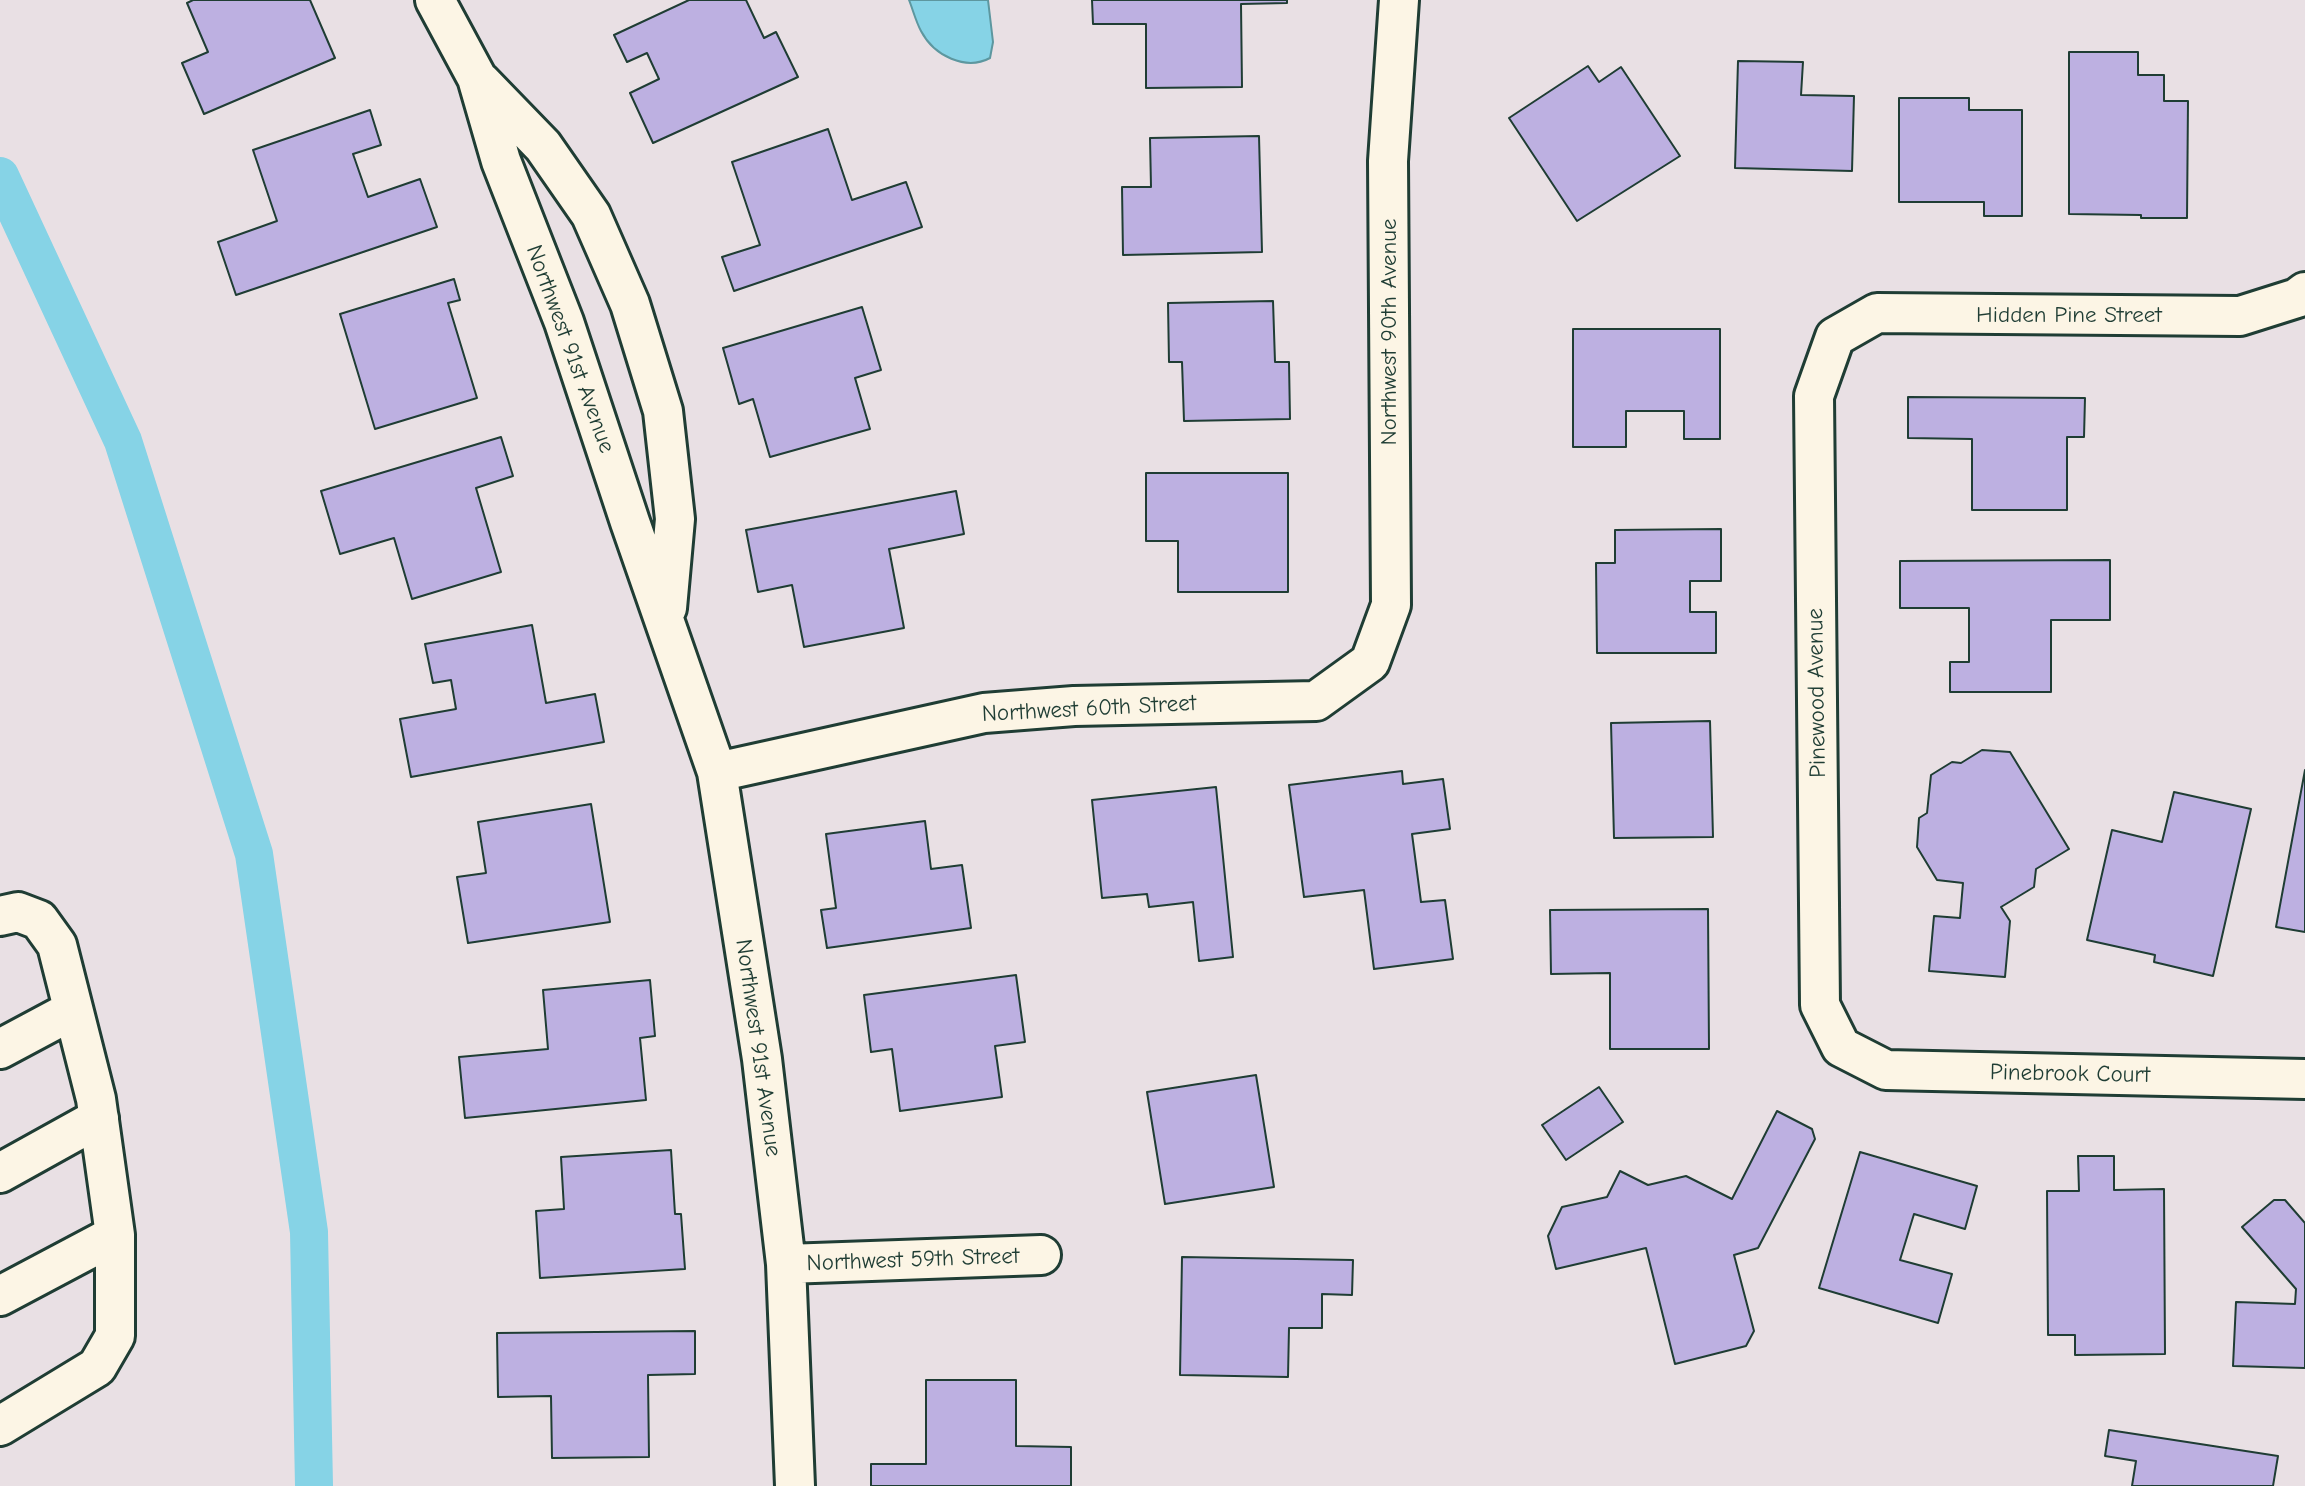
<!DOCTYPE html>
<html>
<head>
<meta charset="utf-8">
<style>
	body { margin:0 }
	canvas { display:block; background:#e9e0e4 }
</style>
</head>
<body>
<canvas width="2305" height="1486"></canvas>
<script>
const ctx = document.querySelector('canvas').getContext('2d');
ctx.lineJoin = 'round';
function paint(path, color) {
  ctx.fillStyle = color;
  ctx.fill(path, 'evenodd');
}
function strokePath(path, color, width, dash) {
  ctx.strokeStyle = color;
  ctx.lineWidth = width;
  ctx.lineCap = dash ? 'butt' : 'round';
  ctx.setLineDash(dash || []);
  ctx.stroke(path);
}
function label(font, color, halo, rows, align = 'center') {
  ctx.font = font + ' "Comic Neue",sans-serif';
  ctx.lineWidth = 5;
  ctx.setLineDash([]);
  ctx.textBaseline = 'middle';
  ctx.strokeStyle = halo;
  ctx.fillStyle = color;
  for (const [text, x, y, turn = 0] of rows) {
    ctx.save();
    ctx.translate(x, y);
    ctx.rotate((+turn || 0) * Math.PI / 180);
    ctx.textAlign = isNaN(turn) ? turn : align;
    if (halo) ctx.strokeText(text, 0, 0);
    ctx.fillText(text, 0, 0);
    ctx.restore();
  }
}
const water = new Path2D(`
	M909,0H988L993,42L990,58C966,71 934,56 921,31C916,22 913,10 909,0Z`);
const canal = new Path2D(`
	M0,176L123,441L254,854L309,1232L314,1486`);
const building = new Path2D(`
	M193,0H310L335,58L204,114L182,63L208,52L187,3Z
	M689,0H746L764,38L776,32L798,77L653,143L630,93L659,79L647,53L627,62L614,35Z
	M1092,0H1287V3L1241,4L1242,87L1146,88V24H1093Z
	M2069,52H2138V75H2164V101H2188L2187,218H2141V215L2069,214Z
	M1738,61L1803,62L1801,95L1854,96L1852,171L1735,168Z
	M1588,66L1599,82L1621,67L1680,156L1577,221L1509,118Z
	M1899,98H1969V110H2022V216H1984V202H1899Z
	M370,110L381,145L353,154L368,197L420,179L437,227L236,295L218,242L277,221L253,150Z
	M828,129L852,200L906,182L922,227L734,291L722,257L760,245L732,162Z
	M1259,136L1262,252L1123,255L1122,187H1151L1150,138Z
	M454,279L460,300L448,303L477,398L375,429L340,314Z
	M1273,301L1275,362H1289L1290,419L1184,421L1182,362H1169L1168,303Z
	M862,307L881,370L855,378L870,429L770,457L753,399L739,404L723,348Z
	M1573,329H1720V439H1684V411H1626V447H1573Z
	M1908,397L2085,398L2084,437H2067V510H1972V439L1908,438Z
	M501,437L513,476L476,488L501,572L412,599L394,538L340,554L321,491Z
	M1146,473H1288V592H1178V541H1146Z
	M956,491L964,534L889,549L904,628L804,647L792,585L758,592L746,530Z
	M1721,529V581H1690V612H1716V653H1597L1596,563H1615V530Z
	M2110,560V620H2051V692H1950V662H1969V608H1900V561Z
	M532,625L546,703L595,694L604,742L411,777L400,719L456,709L451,680L433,683L425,644Z
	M1710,721L1713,837L1614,838L1611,723Z
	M1982,750L2010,752L2069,849L2036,869L2034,887L2001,907L2010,921L2005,977L1929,971L1934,916L1960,918L1963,883L1937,880L1917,847L1919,818L1927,813L1931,775L1952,762L1961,763Z
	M2305,770V932L2276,927Z
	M1402,771L1403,784L1443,779L1450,829L1412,834L1421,902L1445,900L1453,959L1374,969L1364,890L1304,897L1289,785Z
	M1216,787L1233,957L1199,961L1193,902L1149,907L1147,894L1102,898L1092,800Z
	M2174,792L2251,809L2213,976L2154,962L2155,955L2087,940L2112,830L2162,842Z
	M591,804L610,922L468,943L457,877L486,873L478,822Z
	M925,821L931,869L962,865L971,928L827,948L821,910L836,908L826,834Z
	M1708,909L1709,1049H1610V973L1551,974L1550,910Z
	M1016,975L1025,1042L995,1046L1002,1097L900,1111L892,1049L871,1052L864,995Z
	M650,980L655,1036L640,1038L646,1100L465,1118L459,1057L548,1049L543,990Z
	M1256,1075L1274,1187L1165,1204L1147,1092Z
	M1599,1087L1623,1122L1566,1160L1542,1125Z
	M1777,1111L1812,1129L1815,1139L1758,1248L1734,1255L1754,1331L1746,1346L1675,1364L1646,1248L1556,1269L1548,1236L1562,1207L1607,1197L1620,1171L1648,1185L1686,1176L1732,1199Z
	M671,1150L675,1214H681L685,1269L540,1278L536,1211L564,1209L561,1157Z
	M1860,1152L1977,1186L1965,1229L1914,1214L1900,1260L1952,1274L1938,1323L1819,1288Z
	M2078,1156H2114V1190L2164,1189L2165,1354L2075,1355V1335H2048L2047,1191H2079Z
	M2274,1200H2285L2305,1223V1368L2233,1366L2236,1302L2295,1304L2296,1289L2242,1227Z
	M1182,1257L1353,1260L1352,1295L1322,1294V1328H1289L1288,1377L1180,1375Z
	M695,1331V1374L648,1375L649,1457L552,1458L551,1396L498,1397L497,1333Z
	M926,1380H1016V1446L1071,1447V1486H871V1464H926Z
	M2109,1430L2278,1456L2273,1486H2132L2136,1461L2105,1456Z`);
const minor = new Path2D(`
	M435,0L477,78L501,161L564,322L630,522L717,772L762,1059L786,1264L795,1486
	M481,82L543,146L591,215L630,304L663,411L675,519L667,608
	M2305,292L2297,298L2240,316L1877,313L1835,337L1814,396L1820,1005L1841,1047L1886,1070L2305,1079
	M717,772L984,713L1074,706L1316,701L1370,662L1391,605L1388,161L1399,0
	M0,916L18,912L39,920L57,945L96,1099L115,1235V1336L97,1367L0,1426
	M0,1049L73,1010
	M0,1173L99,1118
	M786,1264L1041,1255
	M0,1296L115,1235`);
const streetNames = [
	["Hidden Pine Street",2069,315],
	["Northwest 90th Avenue",1389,332,-90],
	["Northwest 91st Avenue",570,349,70],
	["Pinewood Avenue",1817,693,-91],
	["Northwest 60th Street",1089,709,-3],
	["Northwest 91st Avenue",758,1048,82],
	["Pinebrook Court",2070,1074,1],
	["Northwest 59th Street",913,1260,-2]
];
paint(water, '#86d3e6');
strokePath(water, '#5d979f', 2);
strokePath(canal, '#86d3e6', 38);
paint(building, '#bdb0e1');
strokePath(building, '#1f3d34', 2);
strokePath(minor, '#1f3d34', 44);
strokePath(minor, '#fcf5e5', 38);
label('23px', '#1f3d34', '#fcf5e5', streetNames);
</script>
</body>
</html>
